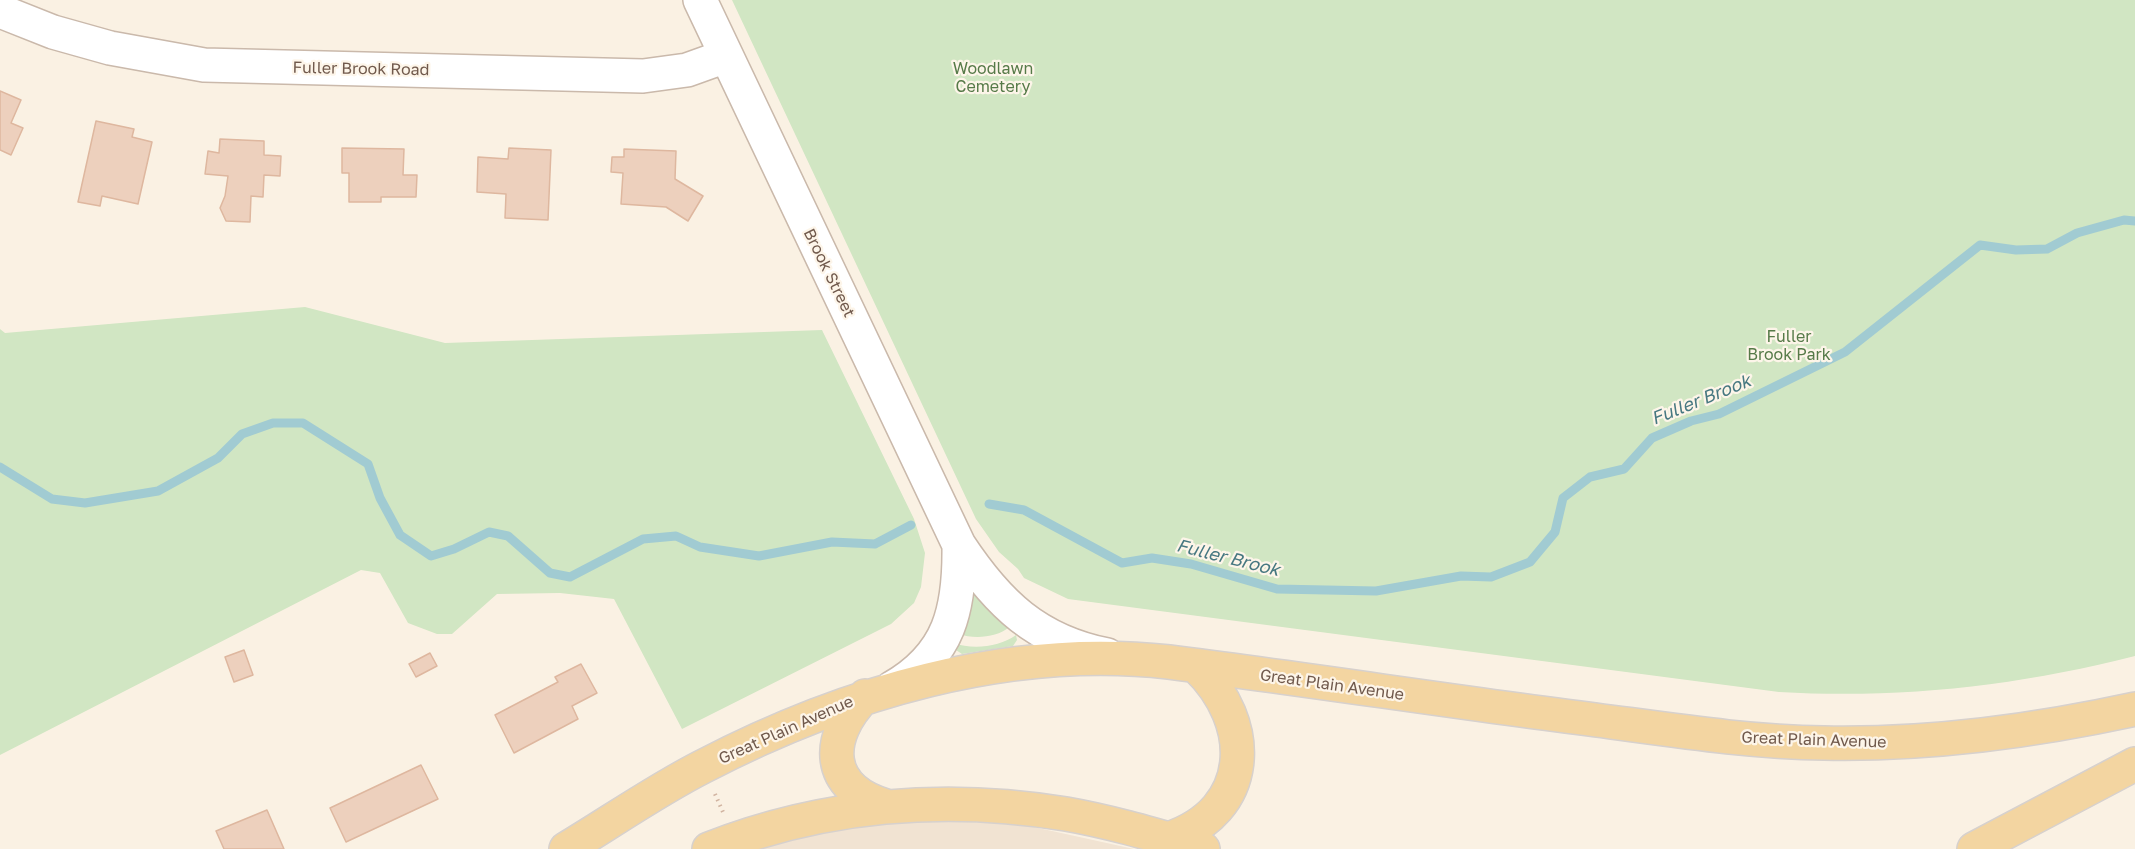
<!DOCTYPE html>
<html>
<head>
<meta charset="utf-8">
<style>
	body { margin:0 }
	canvas { display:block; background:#faf1e3 }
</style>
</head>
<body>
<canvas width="2135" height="849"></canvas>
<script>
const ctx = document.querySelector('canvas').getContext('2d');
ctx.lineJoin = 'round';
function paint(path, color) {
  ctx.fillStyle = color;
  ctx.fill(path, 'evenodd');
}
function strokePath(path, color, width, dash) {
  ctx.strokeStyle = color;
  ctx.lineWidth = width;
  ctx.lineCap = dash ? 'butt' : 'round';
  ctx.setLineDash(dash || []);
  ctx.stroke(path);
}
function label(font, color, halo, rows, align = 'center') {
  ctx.font = font + ' "Golos Text",sans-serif';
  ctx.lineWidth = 4.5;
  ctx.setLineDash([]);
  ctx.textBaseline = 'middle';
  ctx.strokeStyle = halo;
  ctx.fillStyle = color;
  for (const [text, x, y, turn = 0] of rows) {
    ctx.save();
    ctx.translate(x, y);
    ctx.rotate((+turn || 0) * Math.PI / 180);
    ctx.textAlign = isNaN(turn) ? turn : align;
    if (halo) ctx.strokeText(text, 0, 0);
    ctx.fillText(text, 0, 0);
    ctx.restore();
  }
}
const residential = new Path2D(`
	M888,819L1020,824L1134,849H756L778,840Z`);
const green = new Path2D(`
	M732,0H2135V656C2017,686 1901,699 1779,692L1068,599L1024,578L1018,569L999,552L976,519Z
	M305,307L445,343L822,330L914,519L925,553L921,587L914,603L891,624L682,729L614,599L560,593L497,594L452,634H437L408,623L380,573L361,570L0,755V329L5,333Z
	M969,583L1009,627C997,638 973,639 959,634Z
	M1016,635L1017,640L1013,646L962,654L953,648L954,643C972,650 1000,647 1016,635Z`);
const stream = new Path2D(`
	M0,467L52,499L85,503L158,491L218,458L242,434L273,423H303L368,464L380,498L400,535L431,556L454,549L489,532L508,536L550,573L570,577L643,539L676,536L700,547L759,556L832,542L875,544L911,525
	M989,504L1024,510L1122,563L1152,558L1191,564L1277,589L1376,591L1461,576L1491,577L1530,562L1555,532L1563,498L1590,477L1624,469L1652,438L1691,421L1719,414L1845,352L1980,245L2016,250L2047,249L2077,233L2124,220L2135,221`);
const building = new Path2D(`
	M0,91L21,100L11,123L23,128L11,155L0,150Z
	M96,121L134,129L132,137L152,142L138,204L102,196L100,206L78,202Z
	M220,139L264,141V155L281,156L280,176L264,175L263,197L251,196L250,222L226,221L220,208L225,196L228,176L205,174L208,151L219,153Z
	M342,148L404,149L403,175H417L416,197H381V202H349V173H342Z
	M509,148L551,150L548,220L505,218L506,194L477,192L478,157L508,159Z
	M624,149L676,151L675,179L703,196L688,221L666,207L621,204L623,173L611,172L612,157H624Z
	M244,650L253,675L234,682L225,657Z
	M430,653L437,666L416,677L409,664Z
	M581,664L597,693L572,706L578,719L514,753L495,715L558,682L555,677Z
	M421,765L438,799L346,842L330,808Z
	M267,810L284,849H224L216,831Z`);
const path = new Path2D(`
	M715,794L723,812`);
const minor = new Path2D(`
	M700,0L959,545C998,604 1037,641 1107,655
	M0,11L53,32L110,48L204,65L643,76L687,70L726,56
	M892,688C950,655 960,609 959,545`);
const major = new Path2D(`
	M865,696C824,738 825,788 886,806
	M1168,839C1254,811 1256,723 1196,666
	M566,849C611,822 655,791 702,767C844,693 1008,644 1169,662C1312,680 1453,702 1596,720C1672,730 1748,742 1824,743C1928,745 2034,731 2135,709
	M709,849C823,804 945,794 1066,814C1112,822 1158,836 1203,849
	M1974,849L2135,764`);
const streetNames = [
	["Fuller Brook Road",361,69,1],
	["Brook Street",829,273,64],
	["Great Plain Avenue",1332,685,8],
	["Great Plain Avenue",786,730,-24],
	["Great Plain Avenue",1814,740,2]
];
const parkNames = [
	["Woodlawn",993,69],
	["Cemetery",993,87],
	["Fuller",1789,337],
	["Brook Park",1789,355]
];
const waterNames = [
	["Fuller Brook",1701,400,-22],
	["Fuller Brook",1228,558,14]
];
paint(residential, '#f1e3d2');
paint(green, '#d1e6c3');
strokePath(stream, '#a1cbd2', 9);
paint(building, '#edd0bd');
strokePath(building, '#deb79f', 1.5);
strokePath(minor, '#cab9ab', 36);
strokePath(major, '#d7d1cd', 36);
strokePath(path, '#d1b4a1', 4, [1.5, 4.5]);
strokePath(minor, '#fff', 33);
strokePath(major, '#f3d5a1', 33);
label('16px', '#70594c', '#fdf5e9', streetNames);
label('16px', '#567a48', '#fdf5e9', parkNames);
label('italic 18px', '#477881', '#fdf5e9', waterNames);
</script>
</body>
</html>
